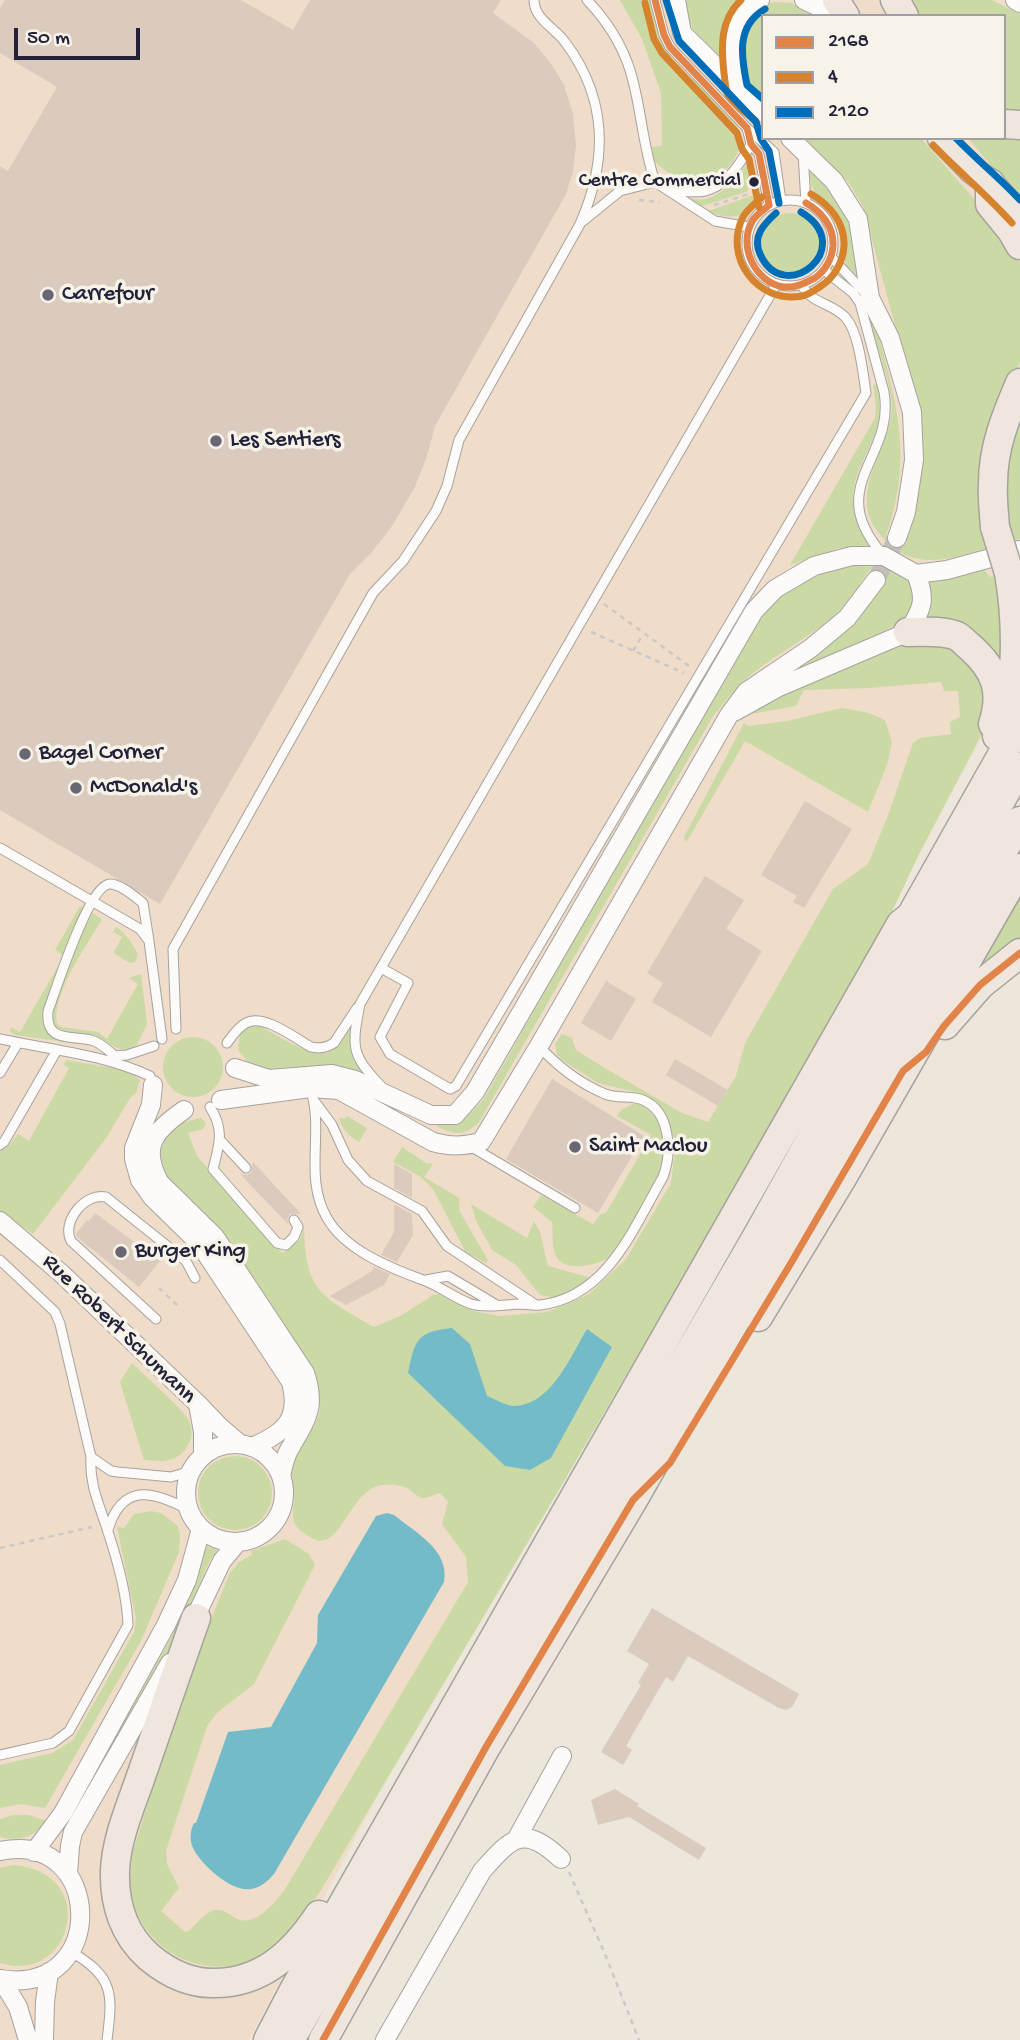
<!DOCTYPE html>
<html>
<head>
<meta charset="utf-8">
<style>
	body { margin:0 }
	#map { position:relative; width:1020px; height:2040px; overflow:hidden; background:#ece6db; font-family:"Gochi Hand",sans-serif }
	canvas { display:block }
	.legend { position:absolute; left:761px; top:14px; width:245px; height:126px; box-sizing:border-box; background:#f7f3e8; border:2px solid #a29fa3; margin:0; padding:9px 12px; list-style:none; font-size:21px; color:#22223b }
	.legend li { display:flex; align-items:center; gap:14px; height:35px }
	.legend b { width:35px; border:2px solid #a29fa3 }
	.scale { position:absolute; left:14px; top:28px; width:126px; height:32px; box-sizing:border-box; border:4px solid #22223b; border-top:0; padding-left:9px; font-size:21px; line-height:24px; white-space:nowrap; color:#22223b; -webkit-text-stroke:5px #f7f3e8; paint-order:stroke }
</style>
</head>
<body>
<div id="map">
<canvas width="1020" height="2040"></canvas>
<ul class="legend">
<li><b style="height:9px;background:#e28449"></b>2168</li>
<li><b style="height:9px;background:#d7832d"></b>4</li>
<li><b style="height:9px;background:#006db8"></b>2120</li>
</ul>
<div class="scale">50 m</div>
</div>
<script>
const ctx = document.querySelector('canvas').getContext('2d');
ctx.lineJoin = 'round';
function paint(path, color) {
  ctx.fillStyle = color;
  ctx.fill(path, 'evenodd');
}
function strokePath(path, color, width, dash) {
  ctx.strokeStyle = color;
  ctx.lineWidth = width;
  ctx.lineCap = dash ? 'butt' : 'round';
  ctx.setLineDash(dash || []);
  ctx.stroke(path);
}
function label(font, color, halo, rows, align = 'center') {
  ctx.font = font + ' "Gochi Hand",sans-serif';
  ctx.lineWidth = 7;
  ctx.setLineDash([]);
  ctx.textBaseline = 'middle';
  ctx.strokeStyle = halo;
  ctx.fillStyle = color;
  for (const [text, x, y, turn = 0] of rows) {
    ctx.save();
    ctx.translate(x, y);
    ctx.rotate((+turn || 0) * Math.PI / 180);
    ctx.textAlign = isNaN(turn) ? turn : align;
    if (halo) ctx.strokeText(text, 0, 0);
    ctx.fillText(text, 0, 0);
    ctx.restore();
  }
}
const built = new Path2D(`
	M0,0H1020V674L991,719L884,921L437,1683L249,2040H0ZM763,16H1004V138H763Z`);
const green = new Path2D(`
	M620,0H650L658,32L672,59L733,119C735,123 739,128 740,133C744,160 714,190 687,183C675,180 664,169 654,161L652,147L662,146L661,93L642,39Z
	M686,0H746L724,56L719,59C698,38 688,31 686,0Z
	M905,0H992L1020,14V115L1004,114V16H913Z
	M775,2L791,3L819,16H763V100C758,94 752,89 748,83C736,65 734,36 746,17C752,7 765,5 775,2Z
	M1020,132V200L968,138H1004V134Z
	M802,138H921L1000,229L1020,263V362L1009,388L994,546C950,559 911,575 878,532C867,519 865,503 868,487C873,459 892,435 892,405C891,383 876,345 870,323L875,321C895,400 915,454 886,536L902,544L916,505L923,456L907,370L863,206L848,182Z
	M749,162L751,177L745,179L748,191L700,207L689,200L691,198C717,206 734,178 749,162Z
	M809,172C842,187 858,244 862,277L848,271C841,254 846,238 839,222C831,201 810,200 809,172Z
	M759,193C753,219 728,221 708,211Z
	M759 243a30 30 0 1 1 60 0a30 30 0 1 1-60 0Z
	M877,384C880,399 881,413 877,428C866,462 843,484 858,522C861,532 864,539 871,547L839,548L790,565L875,418L876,407L873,385Z
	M1020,410V539L1010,542L1004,523V457Z
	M860,564L905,574L916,584L911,616L872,638L777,681L879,589L885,577L870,569C859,586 848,603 833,617C809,637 782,651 757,670C739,684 726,700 712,718L479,1122C465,1137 454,1135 436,1126L464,1119L484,1099L610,876L766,609C793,585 824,569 860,564Z
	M981,566L990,577L996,575V572L1006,676L921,625C931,609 934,594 926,577Z
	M911,639L957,644L987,683L984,730L920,852L875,948L566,1478L318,1895C301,1917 283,1943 258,1957C207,1984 142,1952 132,1895C129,1881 131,1866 133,1852L182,1690L230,1573L239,1562L252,1555L251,1551L285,1539L309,1554L315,1565L254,1684L218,1712L207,1726L166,1851L167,1864L179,1888L161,1911L185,1932L189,1931C196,1924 205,1912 215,1910C222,1909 229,1914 235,1918C254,1928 273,1905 284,1891L468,1582L466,1557L442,1524L448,1502L440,1493C436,1494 430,1497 425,1498C417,1498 413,1491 407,1488C398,1484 384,1483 375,1487C354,1495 341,1536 325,1540C320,1542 315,1540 310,1537C287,1524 294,1515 294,1492C293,1481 290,1472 293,1461C298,1444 316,1432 320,1409C321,1397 318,1384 315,1372C282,1324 252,1272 216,1226C202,1207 170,1190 162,1168C151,1140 177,1121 201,1118L206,1123L203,1129L188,1133L197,1156L282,1253L300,1240L304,1226C305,1292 321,1296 374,1327L402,1315L433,1295L438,1294L473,1311L500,1316L547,1312L589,1294L626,1259L671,1183L676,1142L659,1105L635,1092L598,1083L565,1062L557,1055L555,1044L562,1034L572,1038L576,1050L603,1067L682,1113L708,1122L736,1076L745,1043L833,889L868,864L887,818L913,743L920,738L951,734L950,722L960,717L958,691H944L941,682L869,688L804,690L796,706L751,714L766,701Z
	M842,708L869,713L885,720L892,742L887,765L868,812L745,741L686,843L684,837L744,723L748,726L787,721Z
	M1020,887V945L963,984Z
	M80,906L84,909L43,1015L45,1028L50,1034L58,1038L93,1046L15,1035L10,1031L11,1027L20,1032L64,956L55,950Z
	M92,913L102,919C89,942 48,1000 58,1025L62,1027L98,1032L107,1039L138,984L129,978L141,974L147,1024L135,1049L124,1050L117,1048L101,1039L55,1028L52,1020L54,1008L85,923Z
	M116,927C126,933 132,943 138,954L135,962L130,963L115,954L114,952L122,937L113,932Z
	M352,1021C347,1044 354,1058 366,1077L269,1075L252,1067L238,1050L240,1035L249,1026L258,1025C274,1033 313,1060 329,1052C341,1046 346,1032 352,1021Z
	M163 1067a30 30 0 1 1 60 0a30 30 0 1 1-60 0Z
	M66,1060L130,1071L140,1080L136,1093L130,1098L107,1137L33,1234L0,1211V1150L7,1148L18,1134L29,1141L69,1068L64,1065Z
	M639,1101L656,1116L664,1141L662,1170L614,1255C599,1265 560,1276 554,1251C552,1242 553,1231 552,1222L533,1207L541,1195L593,1224L601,1214L606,1213L651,1135L617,1116L621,1110Z
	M347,1116L367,1128L359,1142C349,1136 341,1129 339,1117L344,1119Z
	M402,1147L426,1163L433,1164L424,1177L459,1198L460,1212L488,1260L486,1263L471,1255L468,1257L433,1189L421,1177L393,1162Z
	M471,1204L527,1238L534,1221L540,1232L548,1266L588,1277L586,1283L554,1298L540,1295L516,1265L492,1250L476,1221Z
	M132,1363C143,1374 184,1410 189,1421C194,1432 191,1443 184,1451C173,1464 159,1461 144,1460L120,1382Z
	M198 1493a37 37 0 1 1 74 0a37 37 0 1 1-74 0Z
	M151,1511L161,1513L177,1525L180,1534L179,1552L141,1641L45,1808L21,1804L0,1808V1765L52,1753L73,1740L134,1632L136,1619L117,1527L124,1528L134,1514Z
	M207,1546L217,1550L209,1562L176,1640L110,1758L105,1755L171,1638L192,1590Z
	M13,1815H29L47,1821C34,1837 20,1842 0,1837V1819Z
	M13,1865C102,1872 72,1986 0,1963V1868Z`);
const water = new Path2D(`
	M452,1328L470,1344L487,1396C495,1399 505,1405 513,1406C551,1406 570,1357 587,1329L612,1347L551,1458L530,1470L505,1466L408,1373C415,1340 416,1332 452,1328Z
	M387,1513L394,1515C416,1533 450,1550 444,1582L274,1874C268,1881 260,1888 251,1889C231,1892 203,1866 194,1850C189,1841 190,1831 194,1823H196L228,1732L271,1727L317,1643L318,1615L376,1516Z`);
const building = new Path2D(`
	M5,0H241L293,30L310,0H501L493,13L534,43L552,65L564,85L573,114L576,145L573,171L566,194L435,426L427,456L414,489L392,526L372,552L350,574L160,904L0,810V166L8,171L57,87L0,53V8Z
	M805,801L852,829L804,908L793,902L797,896L761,875Z
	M705,876L744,900L726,929L762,951L711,1037L652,1002L663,983L647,973Z
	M606,981L636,999L611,1041L581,1023Z
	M675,1059L728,1090L718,1106L666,1075Z
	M552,1079L644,1136L598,1213L506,1159Z
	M253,1162L301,1214H290L287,1219L289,1225L240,1174L247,1175L251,1173Z
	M394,1164L412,1174V1198L394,1188Z
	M394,1204L412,1214L413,1235L397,1262L381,1255L394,1232Z
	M95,1213L160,1261L139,1287L77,1237L76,1234L87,1220L89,1221Z
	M374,1267L390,1274L384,1285L346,1305L330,1296L372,1271Z
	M652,1608L799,1694L792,1707L786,1710L779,1708L688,1656L673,1682L666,1677L626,1746L632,1750L623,1765L601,1752L641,1685L638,1683L649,1664L627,1651Z
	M615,1789L639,1804L637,1806L706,1848L699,1860L629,1817L598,1825L591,1800Z`);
const minorTunnel = new Path2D(`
	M876,580L897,538`);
const path = new Path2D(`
	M639,200L660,202
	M714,205L755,192
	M604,604L689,666
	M591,632L684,673
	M633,651L643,634
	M159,1288L178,1306
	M0,1548L92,1527
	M569,1872L605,1954L639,2040`);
const service = new Path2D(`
	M587,0C609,23 627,53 634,85C642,118 644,150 655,182
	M655,0L664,35L670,47L747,128L751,144L759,154L769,205
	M748,129L774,152L781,201
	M803,153L806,203
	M671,191C682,191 694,193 705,191C726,187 742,161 751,144
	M747 243a43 43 0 1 1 86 0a43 43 0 1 1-86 0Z
	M583,221L620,191L655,182L715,221L749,227
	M831,257L866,294
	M824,270L853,293L860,303L884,392C896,459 822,485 883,555
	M0,848L140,929L149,941L162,1039
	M381,968L408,983L380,1037L390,1054L450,1089L456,1086L866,393C863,373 859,333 846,318C833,303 811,304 802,285
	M176,1029L173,949L373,593L403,561L436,511L447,486L459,440L580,224C608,160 608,99 565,42C555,28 534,19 534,0
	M0,1039C51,1050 102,1054 150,1076
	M227,1043C232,1036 238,1027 246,1023C263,1013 295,1038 311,1047C319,1049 326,1048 334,1043L357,1008
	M112,1056L127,1055L154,1046
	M115,1056C108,1050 100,1042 91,1040C70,1035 45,1043 48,1011C56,990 89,884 110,884C121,884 135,897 143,903L149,941
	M0,1073L18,1043
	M381,1086C350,1054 352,1046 360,1004L776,285
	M310,1088C325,1130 303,1177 327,1218C345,1250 390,1268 423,1280C440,1286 454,1298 471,1304C485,1308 504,1305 519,1304C526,1304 533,1306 540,1305C607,1297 633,1229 663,1177C672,1153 671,1112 643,1100C631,1095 618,1099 605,1094C579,1083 558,1067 539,1046
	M315,1102L332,1125L348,1160L367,1181L422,1211L447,1246L536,1305
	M210,1107C225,1130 219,1145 213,1169L277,1243L286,1245L294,1237L298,1227L294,1220
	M220,1140L246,1168
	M0,1145L4,1142L57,1050
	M470,1146L575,1208
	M0,1260L55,1312L60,1324L91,1457C89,1485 100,1506 108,1532C117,1559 127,1597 128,1625L69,1731L53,1743L0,1755
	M426,1280L448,1276L495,1304
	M156,1319L71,1241C61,1222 85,1192 106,1197L186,1261L195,1278
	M91,1457L111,1471L118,1472L171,1477L191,1471
	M108,1530C122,1483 152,1490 189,1510
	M70,1951C114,1977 113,1993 107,2040`);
const minor = new Path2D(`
	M676,0L682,33L763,113
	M804,0L819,7L831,16
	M1015,0L1020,3
	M738,90C732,55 720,18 760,0
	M790,138L834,181L858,219L870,298L890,338L912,412L914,460L906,512L897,538
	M734,712L779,687L908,632C922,609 927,600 916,574
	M235,1068L269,1079L332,1074L355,1080L431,1115H455L475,1092L754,611L775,589L814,566L852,556H884L916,574L947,570L1020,550
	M153,1085L151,1105L134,1148V1159L140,1180L152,1197L199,1243L291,1382C301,1420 284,1433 252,1447
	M221,1100L310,1088L339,1090L433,1142C451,1147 464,1146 481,1142L539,1046L729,715L746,692L811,648L847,618L876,580
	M184,1110C154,1131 140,1147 160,1183L215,1237L305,1373C317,1408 306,1420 289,1450C285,1457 283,1467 281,1476
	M0,1221L62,1274L198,1404L219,1426L240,1444
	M198,1404L203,1432V1456
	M186 1493a49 49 0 1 1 98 0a49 49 0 1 1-98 0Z
	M191,1626L222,1561L237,1543
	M517,1838L562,1756
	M0,1851C104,1829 110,1997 0,1979
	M34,1852L63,1813L166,1625L187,1580L201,1529
	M68,1874L70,1846L73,1832L170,1663
	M1,1979L18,2007L28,2040
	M44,2040L45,2002L49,1972
	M385,2040L482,1871C512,1837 524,1824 561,1859`);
const primary = new Path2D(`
	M836,0L846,16
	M941,138L972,170L990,183L1020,216`);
const trunk = new Path2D(`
	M895,0L904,16
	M1004,124L1020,125
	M990,183V204L1012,231L1020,245
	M995,527C994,513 992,498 993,483C993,447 1006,416 1020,383
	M908,632C924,632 942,630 957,636C961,638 966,644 970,647C995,669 1004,691 993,724
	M997,736C1020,698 1017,620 1009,573
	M945,1025L980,985L1020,953
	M758,1317L842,1178L1020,868
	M196,1618C177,1671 159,1725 140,1779C130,1808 116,1840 115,1871C114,1904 124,1935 149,1957C167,1972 189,1983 212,1983C261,1984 293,1954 319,1915
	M268,2040L294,1990L901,924L911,916L1020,723
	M290,2040L760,1231L932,920L1020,767
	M323,2040L486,1747L633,1500L1020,821`);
const trunkBridge = new Path2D(`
	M995,527L1009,573`);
const bus1 = new Path2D(`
	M655,0L664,35L670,47L747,128L751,144L759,154L769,205
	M769,205C764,210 757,214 753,220C737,245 755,283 784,287C796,288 805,283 815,278C825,271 832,259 833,246C834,227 822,212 806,203
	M323,2040L486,1747L633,1500L670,1463L791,1263L903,1071L926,1052L944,1026L980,985L1020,953`);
const bus2 = new Path2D(`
	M741,0C720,20 721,46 724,73C725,80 725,88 728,95C734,106 747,113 756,121
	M645,3L654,39L662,53L737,133L742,149L749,159L759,207
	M933,145C959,172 987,195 1012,223
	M762,197C756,203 747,209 743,217C723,257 757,304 802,296C809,295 815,290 821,286C834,278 843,262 844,246C845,223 830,205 811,194`);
const bus3 = new Path2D(`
	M666,0L679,41L756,122L761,139L769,151L779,203
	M763,99L747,85C741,56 736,26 765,9
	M956,138C977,160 1000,178 1020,200
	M776,213C764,224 752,236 760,254C784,308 859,247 801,212`);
const markers = [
	[754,182,6,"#22223b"],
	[48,295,7,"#696773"],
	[216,441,7,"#696773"],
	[25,754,7,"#696773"],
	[76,788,7,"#696773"],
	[575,1147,7,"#696773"],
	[121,1252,7,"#696773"]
];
const busNames = [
	["Centre Commercial",741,182]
];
const poiNames = [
	["Carrefour",62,295],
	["Les Sentiers",230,441],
	["Bagel Corner",39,754],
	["McDonald's",90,788],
	["Saint Maclou",589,1147],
	["Burger King",135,1252]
];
const streetNames = [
	["Rue Robert Schumann",118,1330,44]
];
paint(built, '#efddca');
paint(green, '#cbdaa5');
paint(water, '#74bbca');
paint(building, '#dacbbe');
strokePath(minorTunnel, '#c4bfbb', 18, [18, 9]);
strokePath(service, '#a6a29e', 11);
strokePath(minor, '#a6a29e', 20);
strokePath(primary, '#a6a29e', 29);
strokePath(trunk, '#a6a29e', 31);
strokePath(path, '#cac8c8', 2.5, [5, 5]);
strokePath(service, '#fcfbfa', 9);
strokePath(minor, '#fcfbfa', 18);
strokePath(primary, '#efe6de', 26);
strokePath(trunk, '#efe6de', 28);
strokePath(trunkBridge, '#a6a29e', 31, []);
strokePath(trunkBridge, '#efe6de', 28);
strokePath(bus1, '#e28449', 7);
strokePath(bus2, '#d7832d', 7);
strokePath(bus3, '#006db8', 7);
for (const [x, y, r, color] of markers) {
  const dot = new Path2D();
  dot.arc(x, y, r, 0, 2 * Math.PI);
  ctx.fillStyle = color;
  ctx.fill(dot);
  strokePath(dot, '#f7f3e8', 2.5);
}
label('21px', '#22223b', '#f7f3e8', busNames, 'right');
label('23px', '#22223b', '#f7f3e8', poiNames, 'left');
label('23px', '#22223b', '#f7f3e8', streetNames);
</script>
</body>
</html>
